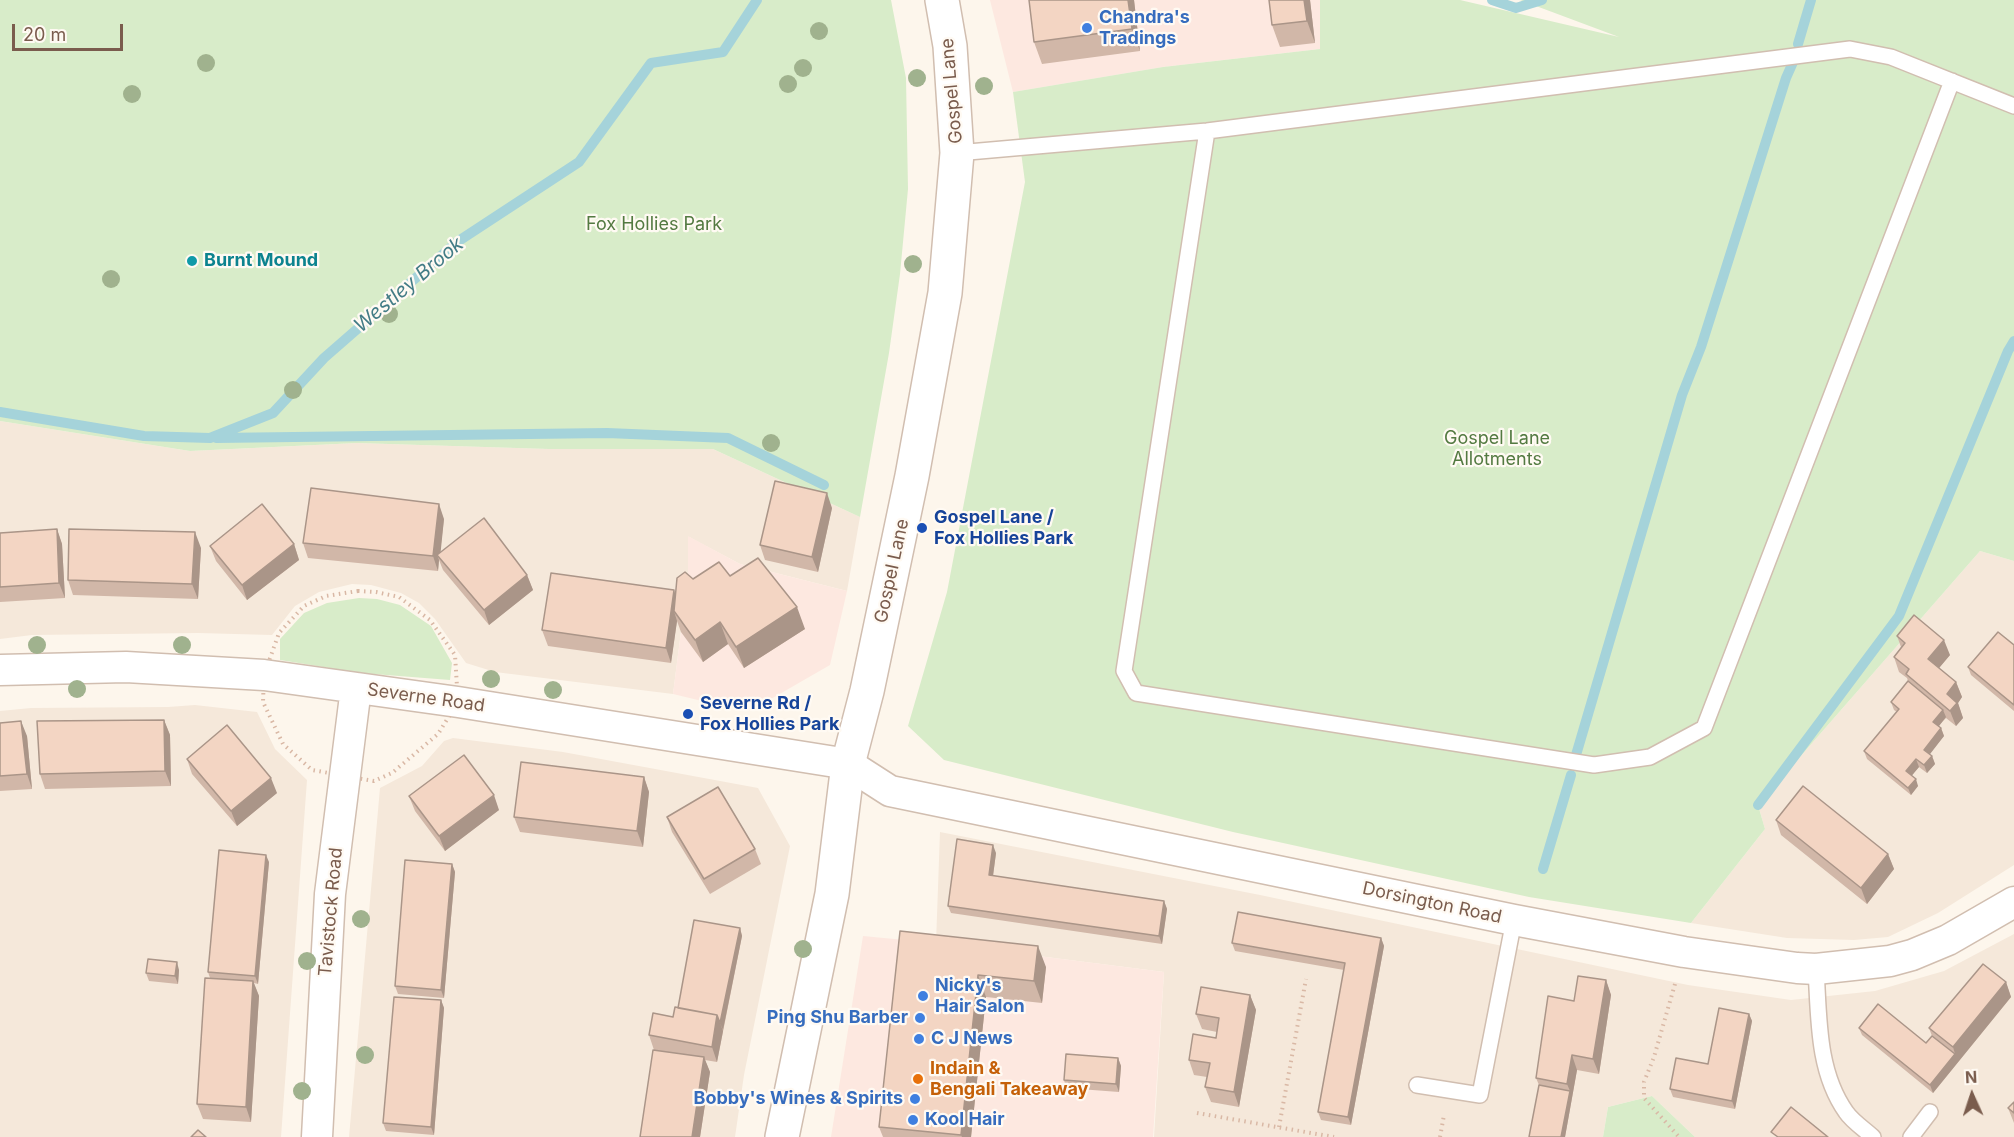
<!DOCTYPE html>
<html>
<head>
<meta charset="utf-8">
<style>
	body { margin:0 }
	#map { position:relative; width:2014px; height:1137px; overflow:hidden; background:#fdf6ec; font-family:Inter,sans-serif }
	canvas { display:block }
	.north { position:absolute; left:1942px; top:1065px; width:60px; height:60px; -webkit-text-stroke:4px #fffaf3; paint-order:stroke; rotate:357deg; font-size:16px; font-weight:700; line-height:24px; text-align:center; color:#7a5c4d }
	.north::after { content:''; display:block; margin:auto; width:21px; height:27px; background:#7a5c4d; clip-path:polygon(50% 0,100% 100%,50% 72%,0 100%) }
	.scale { position:absolute; left:12px; top:24px; width:111px; height:27px; box-sizing:border-box; border:3px solid #7a5c4d; border-top:0; padding-left:8px; font-size:18px; line-height:21px; white-space:nowrap; color:#7a5c4d; -webkit-text-stroke:4px #fffaf3; paint-order:stroke }
</style>
</head>
<body>
<div id="map">
<canvas width="2014" height="1137"></canvas>
<div class="north">N</div>
<div class="scale">20 m</div>
</div>
<script>
const ctx = document.querySelector('canvas').getContext('2d');
ctx.lineJoin = 'round';
function paint(path, color) {
  ctx.fillStyle = color;
  ctx.fill(path, 'evenodd');
}
function strokePath(path, color, width, dash) {
  ctx.strokeStyle = color;
  ctx.lineWidth = width;
  ctx.lineCap = dash ? 'butt' : 'round';
  ctx.setLineDash(dash || []);
  ctx.stroke(path);
}
function label(font, color, halo, rows, align = 'center') {
  ctx.font = font + ' Inter,sans-serif';
  ctx.lineWidth = 4.5;
  ctx.setLineDash([]);
  ctx.textBaseline = 'middle';
  ctx.strokeStyle = halo;
  ctx.fillStyle = color;
  for (const [text, x, y, turn = 0] of rows) {
    ctx.save();
    ctx.translate(x, y);
    ctx.rotate((+turn || 0) * Math.PI / 180);
    ctx.textAlign = isNaN(turn) ? turn : align;
    if (halo) ctx.strokeText(text, 0, 0);
    ctx.fillText(text, 0, 0);
    ctx.restore();
  }
}
const residential = new Path2D(`
	M0,421L190,451L357,443L549,449H713L860,517L847,591L740,564L689,537L688,577L673,694L495,672L466,663L435,619L419,603L401,593L371,585L352,584L319,592L295,606L272,635L198,633L32,635L0,639Z
	M1980,551L2014,561V865L1938,913L1888,937L1854,940L1787,938L1691,923L1765,829L1758,805Z
	M195,705L257,712L275,749L307,780L281,1137H0V711L31,708L168,707Z
	M453,738L563,752L758,788L790,846L744,1075L735,1137H349L380,788L422,766L444,741Z
	M940,832L1260,895L1688,985L1791,1000L1875,991L1944,971L2014,934V1137H1695L1652,1096L1608,1107L1603,1137H1154L1164,972L936,943Z`);
const commercial = new Path2D(`
	M990,0H1320V49L1163,67L1013,92Z
	M688,536L740,564L847,591L830,665L764,703L702,701L673,694L688,577Z
	M863,936L936,943L1164,972L1153,1137H831Z`);
const green = new Path2D(`
	M0,0H891L906,78L908,189L900,274L889,353L860,517L713,449H549L357,443L190,451L0,421Z
	M1320,0H1460L1619,37L1520,0H2014V561L1980,551L1758,805L1765,829L1691,923L1529,897L1233,832L944,760L908,726L947,592L1025,182L1013,92L1163,67L1320,49Z
	M359,598L377,599L400,605L431,626L452,663L450,680L361,673L280,660V639L304,613L327,603Z
	M1652,1096L1695,1137H1603L1608,1107Z`);
const stream = new Path2D(`
	M1492,0L1516,8L1542,0
	M1798,44L1811,0
	M0,412L144,436L210,438L273,413L324,358L457,242L579,162L651,63L723,52L757,0
	M216,438L607,433L728,438L824,485
	M1576,755L1682,395L1701,347L1786,78L1794,60
	M1758,805L1899,616L2008,351L2014,341
	M1543,869L1571,775`);
const path = new Path2D(`
	M358,591L376,592L399,597L430,620L455,655L458,702L438,734L392,773L374,781L312,770L283,744L263,702L264,675L279,633L304,606L326,596Z
	M1675,984L1654,1057L1644,1082V1098L1679,1137
	M1197,1113L1334,1137
	M1279,1127L1306,979
	M1440,1137L1444,1115`);
const service = new Path2D(`
	M1207,131L1124,671L1136,693L1594,765L1650,757L1704,728L1952,81
	M957,153L1207,131L1850,49L1891,57L2014,106
	M1816,969C1819,1017 1817,1071 1846,1112C1852,1121 1864,1129 1873,1137
	M1417,1085L1480,1095L1514,920
	M1911,1137L1930,1112`);
const minor = new Path2D(`
	M0,670L126,667L264,675L458,702L848,764L890,791L1514,920L1684,952L1797,968L1816,969L1890,961L1912,955L1948,940L2014,902
	M317,1137L330,894L356,688`);
const tertiary = new Path2D(`
	M782,1137L832,894L848,764L867,691L912,476L945,293L957,153L950,46L942,0`);
const trees = [
	[819,31],
	[206,63],
	[803,68],
	[917,78],
	[788,84],
	[984,86],
	[132,94],
	[913,264],
	[111,279],
	[389,314],
	[293,390],
	[771,443],
	[37,645],
	[182,645],
	[491,679],
	[77,689],
	[553,690],
	[361,919],
	[803,949],
	[307,961],
	[365,1055],
	[302,1091]
];
const wall = new Path2D(`
	M1134,0L1140,51L1042,64L1034,42Z
	M1269,0H1310L1315,43L1280,47L1272,25Z
	M832,508L818,572L765,560L760,545Z
	M444,519L440,552L527,575L533,590L489,625L443,570L439,560L438,571L308,558L303,543Z
	M57,529L62,544L65,598L0,602V533Z
	M294,544L299,560L247,600L216,561L210,546Z
	M201,548L198,599L73,595L68,580Z
	M730,576L805,629L744,668L728,644L703,662L681,632L677,621L671,663L548,646L542,630L674,590L675,595L693,579Z
	M1897,636L1950,655L1939,668L1956,682L1962,697L1958,703L1963,718L1956,726L1946,718L1938,726L1941,728L1944,736L1929,754L1932,756L1935,764L1927,773L1919,767L1911,776L1918,786L1911,795L1867,759L1864,751L1897,712L1894,710L1891,702L1908,681L1907,678L1899,672L1894,657L1901,647Z
	M2014,645V711L1971,675L1968,667Z
	M164,720L170,735L171,786L45,789L40,774Z
	M0,723L27,736L32,789L0,791Z
	M187,759L277,793L237,826L192,774Z
	M644,777L649,792L643,847L520,832L514,817Z
	M409,796L499,810L445,851L415,811Z
	M667,817L755,849L761,864L710,894L672,832Z
	M1776,820L1888,854L1894,869L1867,904L1781,835Z
	M996,853L993,876L1164,901L1167,909L1162,944L951,913L948,906Z
	M269,862L258,984L254,983L259,996L251,1122L203,1119L197,1104L210,978L208,972Z
	M452,864L455,872L444,998L398,994L395,986Z
	M740,928L742,936L717,1062L705,1060L710,1072L700,1137H640L654,1050L649,1035L673,1017L678,1008Z
	M900,931L1046,967L1042,1003L986,997L971,1137H883L879,1127Z
	M1381,938L1384,946L1351,1125L1321,1120L1318,1112L1344,970L1235,951L1232,943Z
	M179,970L178,984L149,981L146,973Z
	M1606,980L1611,995L1599,1074L1577,1070L1565,1137H1529L1539,1085L1536,1078L1574,1001Z
	M2006,982L2011,997L1933,1093L1862,1035L1859,1028L1926,1043L1932,1036L1929,1028Z
	M1250,995L1256,1010L1239,1107L1211,1102L1205,1087L1207,1077L1194,1075L1189,1060L1216,1038L1217,1032L1202,1029L1196,1014Z
	M441,1000L444,1008L434,1135L386,1131L383,1123Z
	M1749,1014L1752,1021L1735,1109L1673,1097L1670,1089L1708,1064Z
	M1118,1058L1121,1066L1119,1092L1066,1088L1064,1080Z
	M2014,1102V1123L2008,1108Z`);
const shadedWall = new Path2D(`
	M1128,0H1134L1140,51L1132,29Z
	M1304,0H1310L1315,43L1307,21Z
	M827,493L832,508L818,572L812,557Z
	M439,504L444,519L440,558L437,555L439,560L438,571L433,556Z
	M57,529L62,544L65,598L59,583Z
	M195,532L201,548L198,599L192,584Z
	M294,544L299,560L247,600L242,585Z
	M527,575L533,590L489,625L484,610Z
	M674,590L679,605L674,611L677,621L671,663L666,648Z
	M797,607L805,629L744,668L736,647Z
	M720,622L728,644L703,662L695,640Z
	M1944,640L1950,655L1934,674L1928,659Z
	M1956,682L1962,697L1958,703L1963,718L1956,726L1950,711L1947,694Z
	M1943,710L1946,717L1936,730L1933,722Z
	M164,720L170,735L171,786L165,771Z
	M21,721L27,736L32,789L27,774Z
	M1941,728L1944,736L1927,758L1924,750Z
	M1932,756L1935,764L1927,773L1924,765Z
	M1916,759L1919,767L1909,779L1906,771Z
	M644,777L649,792L643,847L637,831Z
	M271,778L277,793L237,826L231,811Z
	M1916,779L1918,786L1911,795L1908,788Z
	M494,795L499,810L445,851L439,836Z
	M993,845L996,853L992,883L989,875Z
	M1888,854L1894,869L1867,904L1861,888Z
	M266,855L269,862L258,984L255,976Z
	M452,864L455,872L444,998L441,990Z
	M1164,901L1167,909L1162,944L1159,936Z
	M740,928L742,936L723,1030L720,1023Z
	M1381,938L1384,946L1351,1125L1348,1117Z
	M1038,946L1046,967L1042,1003L1034,981Z
	M177,962L179,970L178,984L175,976Z
	M978,975L986,997L971,1137H962L961,1135Z
	M1606,980L1611,995L1599,1074L1593,1059Z
	M253,981L259,996L251,1122L246,1107Z
	M2006,982L2011,997L1933,1093L1930,1085L1955,1054L1953,1047Z
	M1250,995L1256,1010L1239,1107L1234,1092Z
	M441,1000L444,1008L434,1135L431,1127Z
	M1749,1014L1752,1021L1735,1109L1732,1101Z
	M717,1015L723,1031L717,1062L712,1047Z
	M1572,1055L1577,1070L1565,1137H1561L1570,1091L1567,1084Z
	M704,1057L710,1072L700,1137H692Z
	M1118,1058L1121,1066L1119,1092L1116,1084Z`);
const building = new Path2D(`
	M1029,0H1128L1132,29L1034,42Z
	M1269,0H1304L1307,21L1272,25Z
	M775,481L827,493L812,557L760,545Z
	M311,488L439,504L433,556L303,543Z
	M262,504L294,544L242,585L210,546Z
	M484,518L527,575L484,610L437,555Z
	M57,529L59,583L0,587V533Z
	M69,529L195,532L192,584L68,580Z
	M758,558L797,607L736,647L720,622L695,640L674,611L677,578L685,572L693,579L719,562L730,576Z
	M551,573L674,590L666,648L542,630Z
	M1914,615L1944,640L1928,659L1956,682L1947,694L1957,703L1950,711L1906,674L1909,669L1894,657L1905,643L1897,636Z
	M1998,632L2014,645V705L1968,667Z
	M1908,681L1943,710L1933,722L1941,728L1924,750L1932,756L1924,765L1916,759L1906,771L1916,779L1908,788L1864,751L1899,709L1891,702Z
	M164,720L165,771L40,774L37,721Z
	M21,721L27,774L0,776V723Z
	M227,725L271,778L231,811L187,759Z
	M464,755L494,795L439,836L409,796Z
	M521,762L644,777L637,831L514,817Z
	M1803,786L1888,854L1861,888L1776,820Z
	M718,787L755,849L704,879L667,817Z
	M957,839L993,845L989,875L1164,901L1159,936L948,906Z
	M219,850L266,855L255,976L208,972Z
	M405,860L452,864L441,990L395,986Z
	M1238,912L1381,938L1348,1117L1318,1112L1345,963L1232,943Z
	M694,920L740,928L720,1023L717,1015L678,1008Z
	M900,931L1038,946L1034,981L978,975L961,1135L879,1127Z
	M148,959L177,962L175,976L146,973Z
	M1983,964L2006,982L1953,1047L1929,1028Z
	M1578,976L1606,980L1593,1059L1572,1055L1567,1084L1536,1078L1548,996L1574,1001Z
	M205,978L253,981L246,1107L197,1104Z
	M1201,987L1250,995L1234,1092L1205,1087L1210,1063L1189,1060L1193,1034L1216,1038L1219,1018L1196,1014Z
	M394,997L441,1000L431,1127L383,1123Z
	M1878,1004L1926,1043L1932,1036L1955,1054L1930,1085L1859,1028Z
	M675,1007L717,1015L712,1047L649,1035L653,1013L673,1017Z
	M1719,1008L1749,1014L1732,1101L1670,1089L1676,1058L1708,1064Z
	M653,1050L704,1057L692,1137H640Z
	M1066,1054L1118,1058L1116,1084L1064,1080Z
	M1539,1085L1570,1091L1561,1137H1529Z
	M2014,1102V1113L2008,1108Z
	M1791,1107L1828,1137H1778L1771,1132Z
	M198,1130L206,1137H191Z`);
const markers = [
	[1087,28,6,"#3f7fe0"],
	[192,261,6,"#0f9aa8"],
	[922,528,6,"#1a4fb4"],
	[688,714,6,"#1a4fb4"],
	[923,996,6,"#3f7fe0"],
	[920,1018,6,"#3f7fe0"],
	[919,1039,6,"#3f7fe0"],
	[918,1079,6,"#e8710a"],
	[915,1099,6,"#3f7fe0"],
	[913,1120,6,"#3f7fe0"]
];
const shopNames = [
	["Chandra's",1099,18],
	["Tradings",1099,39],
	["Nicky's",935,986],
	["Hair Salon",935,1007],
	["Ping Shu Barber",908,1018,"right"],
	["C J News",931,1039],
	["Bobby's Wines & Spirits",903,1099,"right"],
	["Kool Hair",925,1120]
];
const streetNames = [
	["Gospel Lane",952,91,-95],
	["Gospel Lane",892,571,-78],
	["Severne Road",426,698,8],
	["Dorsington Road",1432,903,12],
	["Tavistock Road",331,912,-85]
];
const parkNames = [
	["Fox Hollies Park",654,225],
	["Gospel Lane",1497,439],
	["Allotments",1497,460]
];
const cultureNames = [
	["Burnt Mound",204,261]
];
const transitNames = [
	["Gospel Lane /",934,518],
	["Fox Hollies Park",934,539],
	["Severne Rd /",700,704],
	["Fox Hollies Park",700,725]
];
const foodNames = [
	["Indain &",930,1069],
	["Bengali Takeaway",930,1090]
];
const waterNames = [
	["Westley Brook",409,285,-40]
];
paint(residential, '#f5e8da');
paint(commercial, '#fde8e0');
paint(green, '#d8ecc9');
strokePath(stream, '#a5d3da', 10);
strokePath(service, '#d1beb0', 18);
strokePath(minor, '#d1beb0', 33);
strokePath(tertiary, '#d1beb0', 36);
strokePath(path, '#d9b8a5', 4, [1.5, 4.5]);
strokePath(service, '#fff', 15);
strokePath(minor, '#fff', 30);
strokePath(tertiary, '#fff', 33);
ctx.fillStyle = '#a0b28e';
for (const [x, y] of trees) {
  ctx.beginPath();
  ctx.arc(x, y, 9, 0, 2 * Math.PI);
  ctx.fill();
}
paint(wall, '#d1b7a8');
paint(shadedWall, '#aa9588');
paint(building, '#f3d5c3');
strokePath(building, '#aa9588', 1.5);
for (const [x, y, r, color] of markers) {
  const dot = new Path2D();
  dot.arc(x, y, r, 0, 2 * Math.PI);
  ctx.fillStyle = color;
  ctx.fill(dot);
  strokePath(dot, '#fffaf3', 2);
}
label('bold 18px', '#366cbe', '#fffaf3', shopNames, 'left');
label('18px', '#7a5c4d', '#fffaf3', streetNames);
label('18px', '#537a41', '#fffaf3', parkNames);
label('bold 18px', '#0d838f', '#fffaf3', cultureNames, 'left');
label('bold 18px', '#164399', '#fffaf3', transitNames, 'left');
label('bold 18px', '#c56008', '#fffaf3', foodNames, 'left');
label('italic 20px', '#437c86', '#fffaf3', waterNames);
</script>
</body>
</html>
